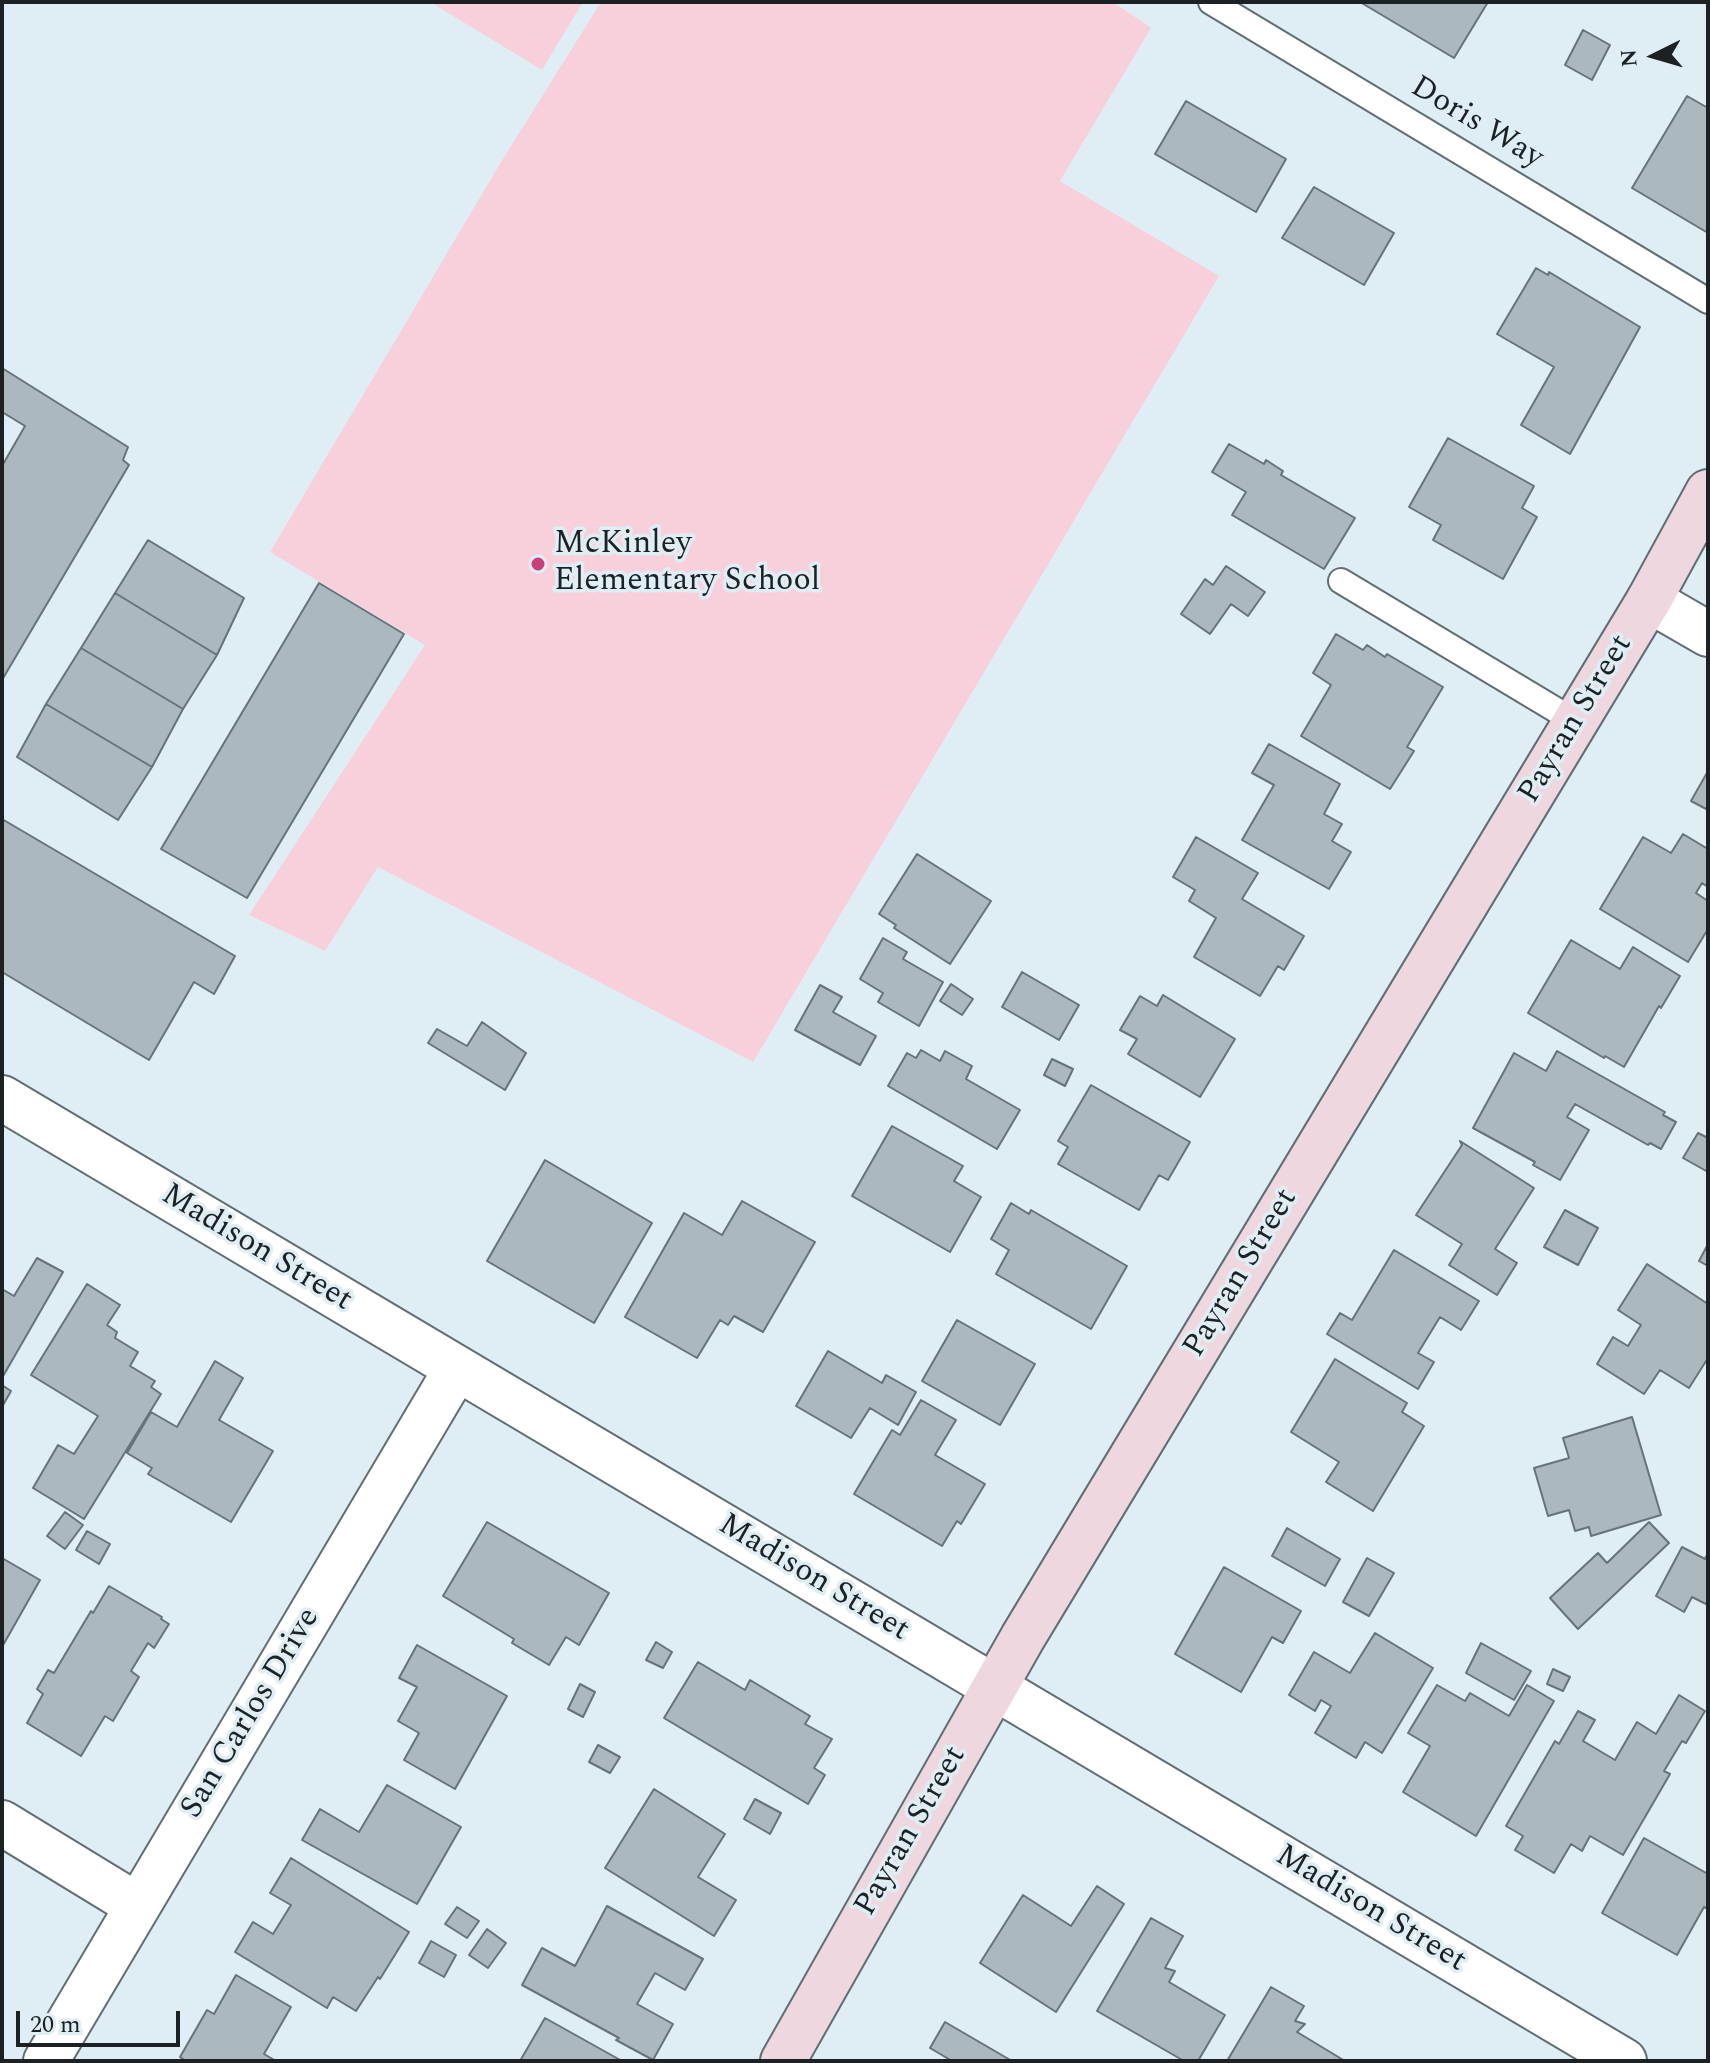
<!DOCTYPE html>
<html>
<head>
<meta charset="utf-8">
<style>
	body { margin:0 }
	#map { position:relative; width:1710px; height:2063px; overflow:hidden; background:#dfeef4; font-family:Spectral,serif }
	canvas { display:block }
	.frame { position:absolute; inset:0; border:4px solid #1c2124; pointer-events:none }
	.north { position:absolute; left:1614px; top:16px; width:80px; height:80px; -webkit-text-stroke:6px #dfeef4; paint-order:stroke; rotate:265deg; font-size:22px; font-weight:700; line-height:32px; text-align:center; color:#1c2124 }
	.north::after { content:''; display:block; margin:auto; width:28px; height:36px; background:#1c2124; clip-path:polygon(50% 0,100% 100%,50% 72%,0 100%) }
	.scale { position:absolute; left:16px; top:2011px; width:164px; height:36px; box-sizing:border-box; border:4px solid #1c2124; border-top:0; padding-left:10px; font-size:24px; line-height:28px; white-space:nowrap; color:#1c2124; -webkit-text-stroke:6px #dfeef4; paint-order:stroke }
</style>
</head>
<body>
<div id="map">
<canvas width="1710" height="2063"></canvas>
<div class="frame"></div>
<div class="north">N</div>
<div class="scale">20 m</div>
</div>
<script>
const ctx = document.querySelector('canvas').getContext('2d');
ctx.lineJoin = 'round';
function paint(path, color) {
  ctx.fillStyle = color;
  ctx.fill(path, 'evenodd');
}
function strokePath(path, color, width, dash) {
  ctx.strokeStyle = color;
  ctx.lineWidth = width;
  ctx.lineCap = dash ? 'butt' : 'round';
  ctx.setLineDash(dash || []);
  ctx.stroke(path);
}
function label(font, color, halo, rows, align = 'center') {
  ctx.font = font + ' Spectral,serif';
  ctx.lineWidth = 7;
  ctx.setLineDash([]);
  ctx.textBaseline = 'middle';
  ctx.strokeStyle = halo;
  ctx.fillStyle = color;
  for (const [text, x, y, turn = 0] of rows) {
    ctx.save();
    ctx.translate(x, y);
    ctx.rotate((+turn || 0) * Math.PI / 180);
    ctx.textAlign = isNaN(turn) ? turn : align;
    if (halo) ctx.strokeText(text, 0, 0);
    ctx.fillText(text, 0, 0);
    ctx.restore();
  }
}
const green = new Path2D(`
	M436,2H583L542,70L435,5Z
	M601,2H1113L1151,28L1060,181L1219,276L753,1062L378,867L325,951L249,915L425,645L270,552L501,162Z`);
const building = new Path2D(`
	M1360,2H1488L1454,58Z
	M1583,30L1610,45L1592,80L1565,65Z
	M1687,96L1708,108V233L1632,188Z
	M1186,101L1286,159L1256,212L1155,154Z
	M1314,187L1394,233L1364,285L1282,238Z
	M1536,268L1548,275L1549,272L1640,327L1570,454L1521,425L1554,367L1497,334Z
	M2,368L128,447L123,460L129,465L2,680V466L25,426L2,412Z
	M1448,438L1534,486L1522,508L1537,517L1503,579L1433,540L1441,525L1409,507Z
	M1229,444L1264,464L1266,460L1283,471L1281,475L1355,518L1324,569L1232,515L1246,492L1212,472Z
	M148,540L244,598L217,655L115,593Z
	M1226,566L1265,592L1248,616L1231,604L1210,634L1181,614L1205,579L1213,585Z
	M319,583L404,634L247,898L161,849Z
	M115,593L217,655L183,709L81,648Z
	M1336,634L1363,650L1367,645L1385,657L1387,654L1443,687L1407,747L1414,751L1390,789L1301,736L1331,685L1313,673Z
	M81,648L183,709L152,767L46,704Z
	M46,704L152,767L118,820L17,757Z
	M1269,744L1340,784L1324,814L1342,824L1332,841L1351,852L1329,889L1242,840L1274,785L1252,773Z
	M1708,771V810L1691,801Z
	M2,819L235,956L214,994L194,982L149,1060L2,972Z
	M1683,834L1708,849V887L1702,883L1696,893L1708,901V929L1688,962L1600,909L1643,837L1671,853Z
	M1196,837L1258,873L1242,899L1304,936L1284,970L1278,966L1260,996L1194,957L1216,918L1189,901L1195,890L1173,877Z
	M917,854L991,901L950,964L894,928L896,925L879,914Z
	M883,938L907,952L903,959L943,982L919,1026L878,1002L883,993L860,979Z
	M1571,940L1620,969L1633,947L1680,976L1661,1008L1659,1006L1624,1067L1605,1056L1604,1058L1528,1013Z
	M1022,972L1079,1005L1059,1040L1002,1007Z
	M951,984L973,999L962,1015L940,1001Z
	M820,985L842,997L833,1012L876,1036L860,1065L795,1030Z
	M1163,995L1235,1039L1200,1097L1128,1054L1137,1039L1120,1030L1140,996L1157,1006Z
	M482,1022L526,1053L505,1090L428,1043L437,1029L467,1046Z
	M921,1050L940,1061L945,1051L972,1066L966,1079L1020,1110L997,1149L888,1086L907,1053L916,1058Z
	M1557,1051L1665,1112L1663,1115L1676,1122L1661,1149L1650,1143L1648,1145L1575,1104L1567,1117L1589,1130L1560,1180L1533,1165L1535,1162L1473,1128L1514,1053L1546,1071Z
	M1052,1059L1073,1069L1065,1086L1044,1075Z
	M1091,1085L1190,1142L1168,1180L1159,1175L1139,1210L1058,1164L1068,1147L1058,1141Z
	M892,1126L963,1166L954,1181L981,1197L950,1252L852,1196Z
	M1698,1133L1708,1138V1172L1683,1158Z
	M1460,1141L1534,1188L1495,1249L1517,1263L1497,1295L1449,1265L1462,1244L1416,1215L1462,1145Z
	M545,1160L652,1223L594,1323L487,1261Z
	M742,1201L815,1242L763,1332L734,1316L728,1325L720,1320L697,1358L625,1317L684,1213L722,1235Z
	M1011,1203L1029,1214L1031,1210L1127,1266L1091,1329L996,1274L1009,1250L991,1239Z
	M1565,1210L1598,1228L1578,1265L1544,1247Z
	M1708,1244V1266L1699,1261Z
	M1394,1250L1479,1301L1461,1330L1440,1317L1418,1353L1434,1362L1418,1389L1327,1334L1340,1313L1352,1320Z
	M37,1258L63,1272L2,1378V1289L14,1296Z
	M1647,1264L1708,1304V1358L1689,1388L1660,1370L1644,1394L1597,1364L1613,1337L1628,1346L1641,1325L1618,1310Z
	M87,1284L120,1305L107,1325L117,1332L115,1338L138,1352L130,1366L155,1381L151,1387L161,1394L84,1519L33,1488L58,1445L74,1454L98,1416L31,1375Z
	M957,1320L1035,1364L1000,1425L922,1381Z
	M828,1351L882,1383L886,1375L916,1392L898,1425L870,1408L851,1438L796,1406Z
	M1335,1359L1407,1403L1402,1412L1424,1426L1373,1511L1326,1482L1339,1462L1291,1432Z
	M215,1361L243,1378L219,1420L273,1451L231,1522L148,1474L152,1468L127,1453L151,1412L177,1427Z
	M2,1385L11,1391L2,1407Z
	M921,1400L956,1420L935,1455L985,1484L961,1524L957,1521L942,1546L854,1494L892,1430L900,1435Z
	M1632,1417L1661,1515L1591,1536L1589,1527L1575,1531L1569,1510L1548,1516L1534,1468L1569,1458L1563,1438Z
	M65,1512L83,1525L65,1549L47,1536Z
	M487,1522L609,1593L579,1645L566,1637L549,1665L512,1643L514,1639L443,1596Z
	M1649,1522L1669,1543L1578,1629L1550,1598L1598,1553L1607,1563Z
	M1287,1528L1340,1559L1325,1586L1272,1556Z
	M87,1531L110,1544L99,1564L76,1550Z
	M1682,1547L1705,1559L1708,1553V1605L1692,1597L1684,1612L1656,1596Z
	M2,1558L40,1580L2,1647Z
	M1367,1558L1394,1573L1369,1616L1343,1602Z
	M1224,1567L1301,1611L1283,1643L1272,1637L1241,1692L1175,1654Z
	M109,1586L162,1617L161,1619L169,1624L154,1648L148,1643L131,1671L139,1677L113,1721L105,1716L81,1756L27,1723L43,1694L37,1689L48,1670L54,1673L91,1611L93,1613Z
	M1375,1633L1433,1668L1382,1753L1365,1742L1356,1758L1315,1733L1331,1706L1321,1700L1315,1711L1289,1695L1314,1652L1350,1673Z
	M656,1642L672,1652L663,1668L646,1660Z
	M1481,1643L1531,1671L1514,1700L1466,1673Z
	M417,1645L507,1696L455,1789L404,1760L419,1733L398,1721L417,1687L399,1678Z
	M698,1662L745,1690L750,1680L810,1716L805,1724L832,1739L814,1768L825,1775L808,1804L664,1718Z
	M1553,1669L1570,1677L1563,1691L1547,1684Z
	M580,1684L595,1692L583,1717L568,1709Z
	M1437,1685L1465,1701L1470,1693L1509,1716L1527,1685L1554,1701L1476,1836L1403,1792L1430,1746L1408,1733Z
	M1679,1695L1705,1711L1686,1743L1682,1741L1664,1771L1670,1774L1623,1855L1590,1836L1582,1851L1571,1844L1554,1873L1515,1850L1523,1836L1506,1826L1555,1741L1559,1744L1578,1711L1595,1720L1583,1741L1615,1760L1637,1722L1656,1734Z
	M598,1745L620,1757L610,1773L589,1762Z
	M387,1785L461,1827L417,1904L302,1840L320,1809L359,1832Z
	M654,1789L725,1834L698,1877L736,1900L714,1936L605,1868Z
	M755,1799L781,1813L770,1834L744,1819Z
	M1644,1838L1708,1874V1909L1704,1907L1677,1955L1602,1913Z
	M291,1858L409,1932L380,1979L378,1977L356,2011L333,1997L327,2008L235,1952L253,1922L273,1934L291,1905L270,1893Z
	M1097,1886L1124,1904L1056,2012L980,1963L1023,1895L1071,1926Z
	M607,1906L703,1959L685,1990L655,1973L637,2004L673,2024L653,2060L616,2040L619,2038L522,1985L542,1948L575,1966Z
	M457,1907L479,1921L467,1938L445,1924Z
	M1151,1918L1183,1936L1165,1968L1175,1971L1169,1982L1225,2015L1198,2061H1184L1097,2011Z
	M487,1929L506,1943L488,1968L469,1955Z
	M431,1941L456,1955L444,1977L419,1963Z
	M236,1975L291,2007L264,2054L276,2061H186L180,2057L207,2010L214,2014Z
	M1271,1987L1304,2006L1295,2021L1305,2024L1297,2032L1345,2061H1227Z
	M545,2018L622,2061H520Z
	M945,2022L1012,2061H952L930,2048Z`);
const service = new Path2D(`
	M1211,2L1708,301
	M1341,581L1576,722`);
const minor = new Path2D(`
	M1649,600L1708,634
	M2,1098L1624,2061
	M2,1823L138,1906
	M46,2061L457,1368`);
const secondary = new Path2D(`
	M783,2061L1023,1637L1649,600L1708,492`);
const markers = [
	[538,564,8,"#c83f7a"]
];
const streetNames = [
	["Doris Way",1476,124,31],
	["Payran Street",1577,720,-59],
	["Madison Street",256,1249,31],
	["Payran Street",1242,1274,-59],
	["Madison Street",813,1579,31],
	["San Carlos Drive",252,1714,-59],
	["Payran Street",912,1832,-60],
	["Madison Street",1370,1910,31]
];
const poiNames = [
	["McKinley",554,546],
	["Elementary School",554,583]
];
paint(green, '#f8d0dc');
paint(building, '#abb9bf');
strokePath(building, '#667379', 2);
strokePath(service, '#606e73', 28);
strokePath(minor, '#606e73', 48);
strokePath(secondary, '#606e73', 48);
strokePath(service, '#fff', 24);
strokePath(minor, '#fff', 44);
strokePath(secondary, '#efd7e0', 44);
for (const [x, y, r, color] of markers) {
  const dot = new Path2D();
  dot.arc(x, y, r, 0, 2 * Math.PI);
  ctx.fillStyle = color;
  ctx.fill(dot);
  strokePath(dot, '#dfeef4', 3);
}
label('32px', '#1c2124', '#dfeef4', streetNames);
label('32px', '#1c2124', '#dfeef4', poiNames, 'left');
</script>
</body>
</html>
